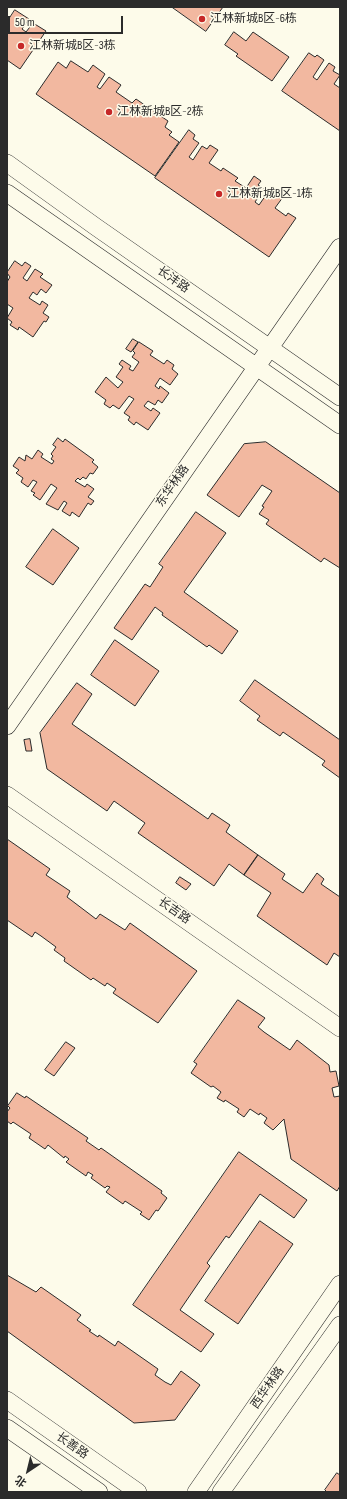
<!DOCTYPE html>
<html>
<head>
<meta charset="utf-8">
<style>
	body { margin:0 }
	#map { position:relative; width:347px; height:1499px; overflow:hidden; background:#fdfbea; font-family:"Sofia Sans Condensed","Noto Sans SC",sans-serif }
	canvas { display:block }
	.frame { position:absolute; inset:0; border:8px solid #2b2b2b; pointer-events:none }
	.north { position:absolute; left:8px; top:1451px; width:40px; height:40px; -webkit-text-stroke:3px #fdfbea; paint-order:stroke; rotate:215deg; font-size:11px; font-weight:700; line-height:16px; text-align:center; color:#2b2b2b }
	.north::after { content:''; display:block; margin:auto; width:14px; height:18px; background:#2b2b2b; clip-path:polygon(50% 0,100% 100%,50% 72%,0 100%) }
	.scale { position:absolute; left:8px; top:16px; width:115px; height:18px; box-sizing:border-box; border:2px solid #2b2b2b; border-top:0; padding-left:5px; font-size:12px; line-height:14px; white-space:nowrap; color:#2b2b2b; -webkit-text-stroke:3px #fdfbea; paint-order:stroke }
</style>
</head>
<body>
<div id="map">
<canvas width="347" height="1499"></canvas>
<div class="frame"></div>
<div class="north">北</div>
<div class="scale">50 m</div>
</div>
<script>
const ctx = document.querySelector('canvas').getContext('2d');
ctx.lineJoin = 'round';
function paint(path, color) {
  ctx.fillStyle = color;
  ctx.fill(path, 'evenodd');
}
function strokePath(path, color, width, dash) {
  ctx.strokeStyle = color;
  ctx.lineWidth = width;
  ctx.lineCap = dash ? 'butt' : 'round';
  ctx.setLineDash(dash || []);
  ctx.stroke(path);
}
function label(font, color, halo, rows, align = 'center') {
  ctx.font = font + ' "Sofia Sans Condensed","Noto Sans SC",sans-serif';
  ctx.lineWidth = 3;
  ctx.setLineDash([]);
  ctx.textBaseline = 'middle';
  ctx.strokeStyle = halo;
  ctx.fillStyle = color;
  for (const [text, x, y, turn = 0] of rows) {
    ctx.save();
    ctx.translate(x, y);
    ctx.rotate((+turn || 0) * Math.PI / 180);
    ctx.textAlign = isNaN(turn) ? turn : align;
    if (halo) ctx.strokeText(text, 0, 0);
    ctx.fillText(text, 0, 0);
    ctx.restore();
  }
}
const building = new Path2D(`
	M172,7H223L206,31Z
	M15,10L29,19L22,29L26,32L33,23L46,31L20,69L7,60V22Z
	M234,32L246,41L253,32L289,57L272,81L236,56L238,54L225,45Z
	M309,53L315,57L317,55L324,60L313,77L317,80L329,63L335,67L333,71L340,75L334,84L340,88V131L282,91Z
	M71,61L88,72L93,65L105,74L97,87L100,89L109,77L121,85L116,92L132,103L136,99L168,121L165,127L172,132L169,135L179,142L155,176L36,94L58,62L66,68Z
	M189,130L195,135L193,139L199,143L189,157L193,160L202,146L207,149L210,145L218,150L209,163L221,171L223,168L238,178L235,181L246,188L254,176L261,181L258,185L264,189L255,202L259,205L268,192L274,196L276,192L283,197L275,208L286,216L288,213L296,218L269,257L155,178Z
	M15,261L22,266L25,262L31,266L23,278L27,281L35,269L43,274L40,277L52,285L46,293L41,289L37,295L33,292L29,298L40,305L42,301L48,305L43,313L49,317L46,322L44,321L33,337L19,327L18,330L10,325L12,322L7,318L13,308L7,304V282L10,277L7,273Z
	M133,339L138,342L131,352L126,349Z
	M139,342L153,351L150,355L164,364L167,360L174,365L172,369L178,374L170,385L160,378L155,386L159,389L160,386L169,393L162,403L158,400L155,405L148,401L144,406L151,411L153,408L160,413L148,430L136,422L134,425L128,420L130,417L124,413L134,399L129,396L119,409L113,405L110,408L104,404L106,400L95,392L106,377L118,388L123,382L116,377L123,367L119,364L122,360L131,366L129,369L133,371L139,362L132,357L135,353L133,351Z
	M58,438L63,442L65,439L94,460L92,462L98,467L93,474L90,473L86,479L83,477L80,480L78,478L75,481L85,487L87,484L94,489L88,497L94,501L91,505L88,503L79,517L72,512L70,516L62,511L67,503L64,501L58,510L46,504L57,488L51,484L40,500L33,495L35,493L31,491L37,482L33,480L28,487L21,482L23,478L16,473L19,470L13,466L19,457L25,461L26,455L32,459L38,450L43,454L41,457L52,464L54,461L51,459L53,456L51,454L56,447L53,445Z
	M266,442L340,493V568L324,558L321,562L266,524L269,520L259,514L264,507L262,506L272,491L262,485L239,517L207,495L244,444Z
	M196,512L226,533L184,592L238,631L222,654L209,645L207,647L162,615L163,613L155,607L132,640L114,628L145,584L150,587L163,567L159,564Z
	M53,529L79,548L53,585L26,567Z
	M115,640L159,671L135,706L91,675Z
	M255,680L340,740V778L322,765L325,761L283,732L280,736L257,720L260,716L240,701Z
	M77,683L92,694L72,724L208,819L212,813L230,825L226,832L258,855L244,875L229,864L214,886L138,833L145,823L114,801L107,811L47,769L40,733Z
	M30,739L32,751H26L24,740Z
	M7,839L50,869L46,875L70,891L67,897L96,919L100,914L125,930L130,923L197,971L158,1023L113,993L116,989L107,983L105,986L93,978L91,980L64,961L65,958L54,950L56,947L41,936L35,932L32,937L7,920Z
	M258,855L285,874L282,879L303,893L317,873L324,879L321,884L340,897V957L334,953L327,965L257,916L271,893L244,875Z
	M180,877L191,884L186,890L176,883Z
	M238,1000L265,1018L258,1027L264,1032L290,1050L297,1040L329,1065L330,1072L336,1071L339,1086L332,1088L334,1097L340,1096V1186L337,1191L291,1159L284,1119L273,1130L264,1123L267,1118L260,1113L259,1115L250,1109L244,1117L237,1112L239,1109L225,1100L224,1102L217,1098L221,1092L213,1086L211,1087L191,1073L197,1064L194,1062Z
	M66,1042L75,1048L54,1076L45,1070Z
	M17,1093L25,1098L26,1096L88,1138L86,1141L99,1150L101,1148L162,1191L161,1193L167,1198L158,1211L156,1210L149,1220L140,1214L142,1212L125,1201L123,1204L106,1192L110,1187L107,1186L105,1188L91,1178L93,1175L88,1172L86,1176L66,1162L69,1159L65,1156L64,1158L48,1145L45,1149L29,1138L31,1134L13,1122L11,1124L7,1121V1112L10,1108L8,1106Z
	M239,1152L307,1200L294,1218L260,1194L229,1238L226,1236L207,1263L210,1266L180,1310L214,1334L201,1352L133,1305Z
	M260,1221L293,1244L238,1324L205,1301Z
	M7,1275L36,1292L41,1287L81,1315L77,1320L91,1330L89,1331L98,1337L99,1335L115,1346L118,1341L158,1369L155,1375L165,1382L171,1385L181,1371L200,1385L175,1420L134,1423L7,1331Z
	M337,1473L340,1475V1492H327L325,1490Z`);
const minor = new Path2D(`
	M7,163L96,227L340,397
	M7,193L340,425
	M7,726L340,247
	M7,795L340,1028
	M7,1400L138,1492
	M7,1428L99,1492
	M196,1492L340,1284
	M221,1492L340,1325`);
const markers = [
	[202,19,4,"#c62828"],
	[21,46,4,"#c62828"],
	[109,112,4,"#c62828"],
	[219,194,4,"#c62828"]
];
const poiNames = [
	["江林新城B区-6栋",210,19],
	["江林新城B区-3栋",29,46],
	["江林新城B区-2栋",117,112],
	["江林新城B区-1栋",227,194]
];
const streetNames = [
	["长沣路",173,280,35],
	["东华林路",173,486,-55],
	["长吉路",174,911,35],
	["西华林路",268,1388,-55],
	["长善路",72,1446,35]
];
paint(building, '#f2b8a0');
strokePath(building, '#2b2b2b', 1);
strokePath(minor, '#2b2b2b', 18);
strokePath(minor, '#fdfbea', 17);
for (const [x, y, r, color] of markers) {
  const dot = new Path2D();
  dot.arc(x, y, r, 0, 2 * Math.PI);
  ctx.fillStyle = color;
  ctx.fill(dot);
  strokePath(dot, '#fdfbea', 1.5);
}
label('12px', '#2b2b2b', '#fdfbea', poiNames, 'left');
label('12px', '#2b2b2b', '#fdfbea', streetNames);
</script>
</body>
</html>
